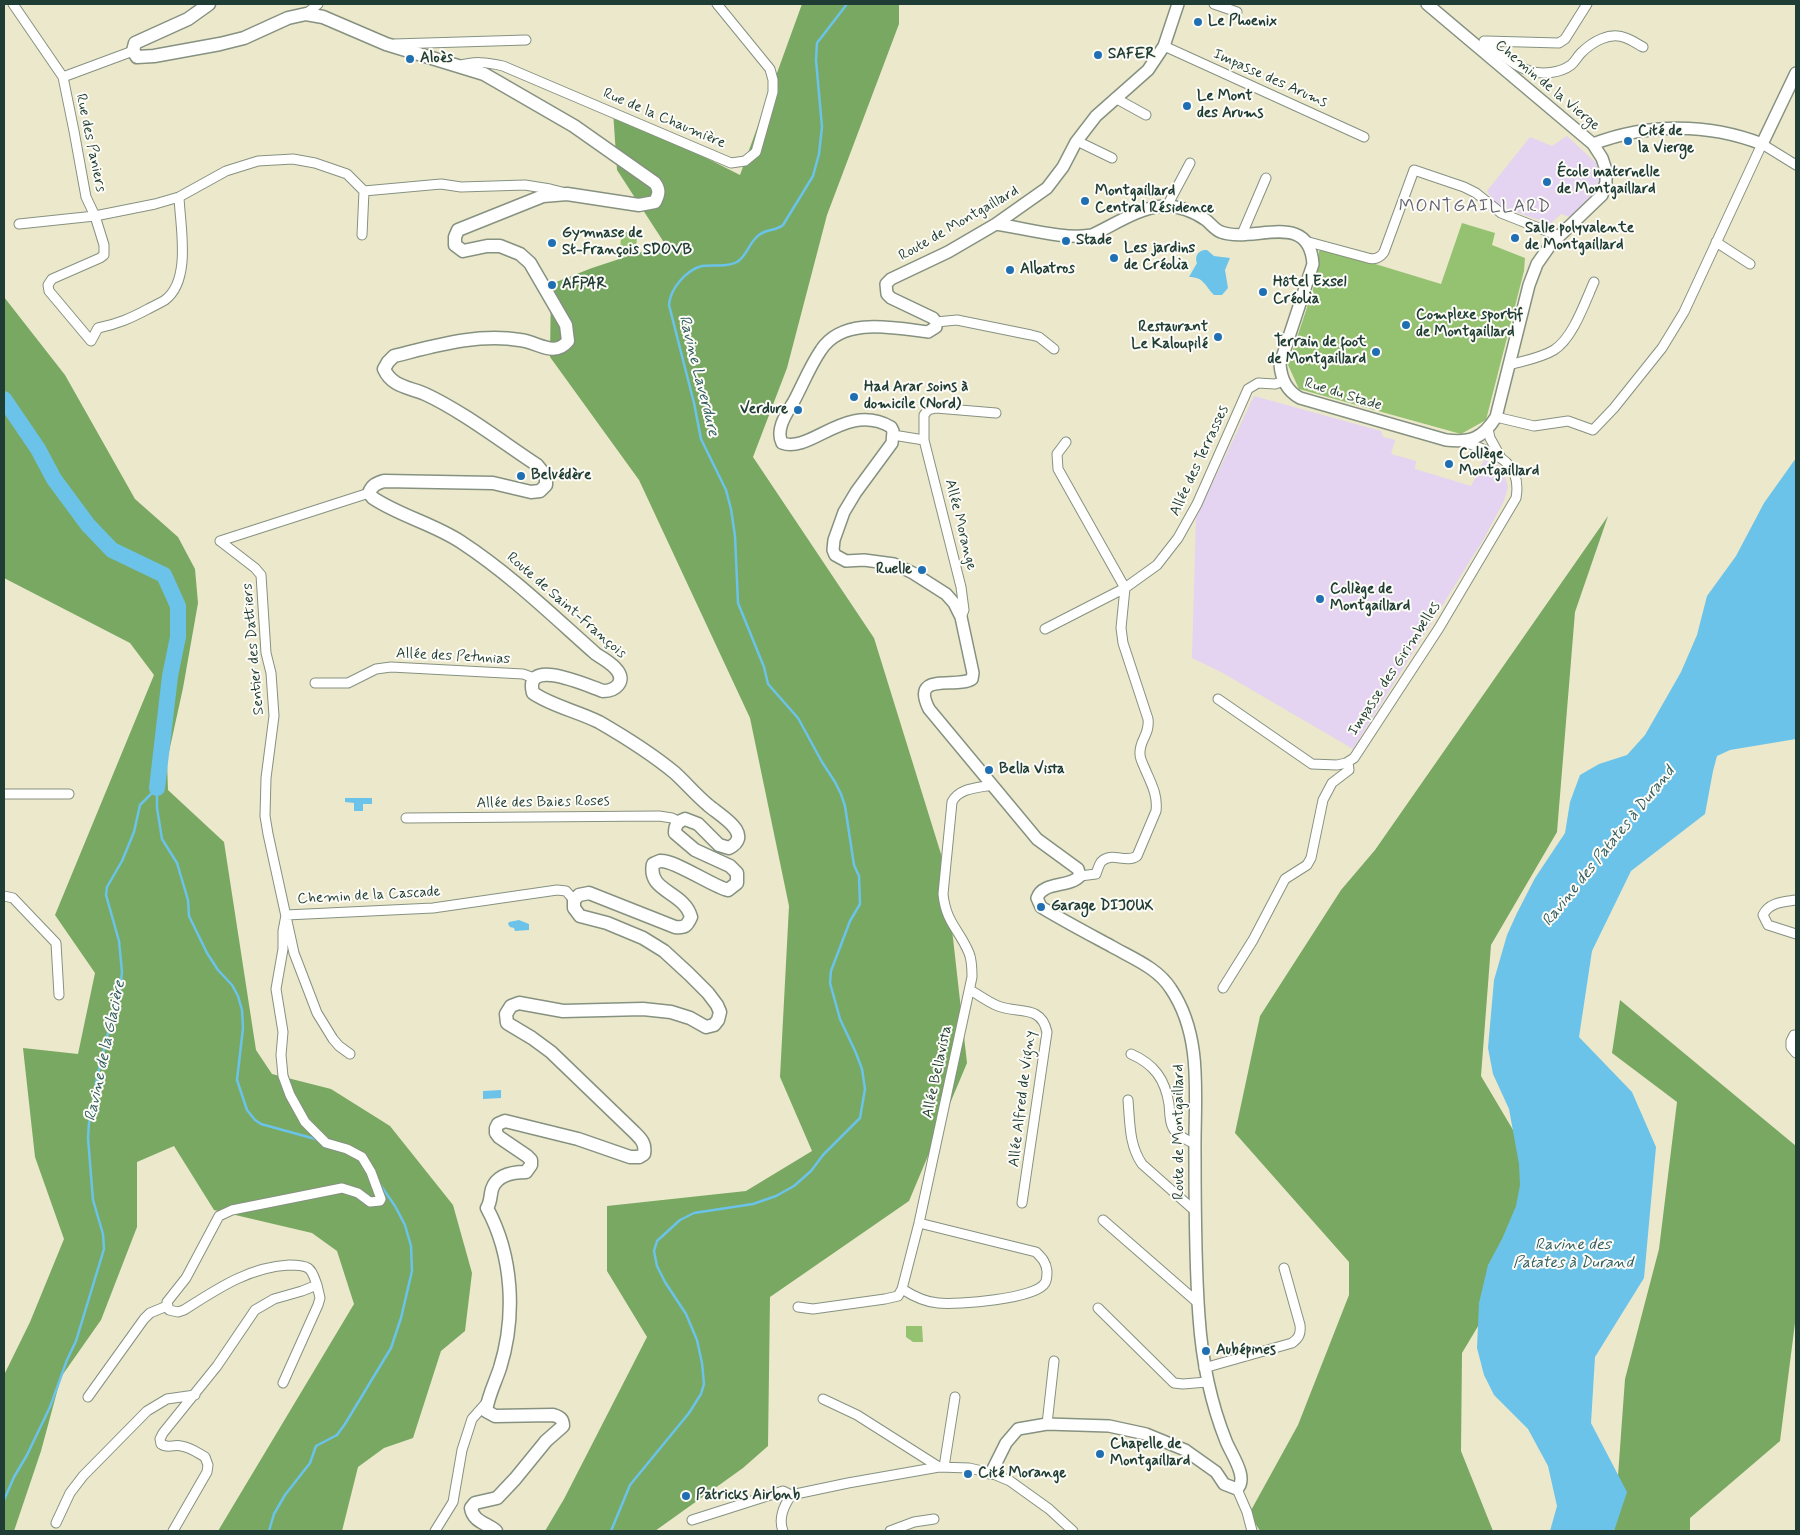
<!DOCTYPE html>
<html>
<head>
<meta charset="utf-8">
<style>
	body { margin:0 }
	#map { position:relative; width:1800px; height:1535px; overflow:hidden; background:#ece8cc; font-family:Mynerve,sans-serif }
	canvas { display:block }
	.frame { position:absolute; inset:0; border:5px solid #1f3d34; pointer-events:none }
</style>
</head>
<body>
<div id="map">
<canvas width="1800" height="1535"></canvas>
<div class="frame"></div>
</div>
<script>
const ctx = document.querySelector('canvas').getContext('2d');
ctx.lineJoin = 'round';
function paint(path, color) {
  ctx.fillStyle = color;
  ctx.fill(path, 'evenodd');
}
function strokePath(path, color, width, dash) {
  ctx.strokeStyle = color;
  ctx.lineWidth = width;
  ctx.lineCap = dash ? 'butt' : 'round';
  ctx.setLineDash(dash || []);
  ctx.stroke(path);
}
function label(font, color, halo, rows, align = 'center') {
  ctx.font = font + ' Mynerve,sans-serif';
  ctx.lineWidth = 4;
  ctx.setLineDash([]);
  ctx.textBaseline = 'middle';
  ctx.strokeStyle = halo;
  ctx.fillStyle = color;
  for (const [text, x, y, turn = 0] of rows) {
    ctx.save();
    ctx.translate(x, y);
    ctx.rotate((+turn || 0) * Math.PI / 180);
    ctx.textAlign = isNaN(turn) ? turn : align;
    if (halo) ctx.strokeText(text, 0, 0);
    ctx.fillText(text, 0, 0);
    ctx.restore();
  }
}
const built = new Path2D(`
	M1567,136L1596,163L1600,176L1598,188L1570,217L1561,214L1550,224L1496,205L1487,191L1530,137L1552,146Z
	M1254,396L1381,431L1383,437L1395,440L1391,454L1416,461L1415,469L1471,486L1484,460L1502,467L1508,487L1504,501L1483,540L1353,749L1221,672L1192,658L1196,518Z`);
const green = new Path2D(`
	M1462,223L1495,233L1492,245L1525,258L1524,271L1486,420L1461,434L1299,389L1288,365L1316,280L1319,251L1323,248L1441,284Z
	M621,232H637L636,257L620,256Z
	M906,1326H922L923,1342H913L906,1337Z`);
const forest = new Path2D(`
	M802,4H899V24L827,215L787,368L753,457L874,638L945,867L967,1063L909,1201L770,1297L768,1446L743,1468L655,1531H545L564,1499L647,1337L607,1271V1206L746,1191L812,1151L780,1077L789,906L750,718L639,480L550,357L551,284L592,268L665,244L617,170L613,111L740,175Z
	M4,297L65,375L135,499L178,537L195,569L198,603L183,688L167,761L168,790L224,842L256,1050L272,1074L331,1089L390,1126L453,1205L472,1273L465,1331L441,1351L413,1438L384,1448L358,1467L342,1531H218L354,1304L337,1251L312,1233L214,1210L174,1146L137,1162V1227L101,1320L61,1377L41,1451L14,1531H4V1375L30,1322L64,1239L35,1157L23,1048L78,1054L95,973L55,915L154,675L130,643L4,578Z
	M1608,516L1575,612L1557,832L1491,945L1481,1076L1554,1199L1462,1353L1461,1451L1493,1531H1260L1249,1514L1298,1425L1349,1295V1262L1235,1133L1260,1016L1341,890L1375,850Z
	M1620,1000L1796,1146V1315L1780,1441L1690,1518V1531H1614L1625,1379L1659,1249L1677,1102L1612,1053Z`);
const water = new Path2D(`
	M1207,250L1214,256L1230,258L1225,270L1228,288L1222,295H1214C1205,286 1204,277 1189,277L1197,263C1194,256 1199,249 1207,250Z
	M1796,458V739L1730,750L1717,756L1713,771L1705,814L1631,871L1592,951L1579,1037L1632,1092L1656,1147L1644,1278L1595,1357L1591,1423L1627,1492L1614,1531H1550L1557,1506L1548,1466L1528,1429L1494,1395L1484,1375L1477,1348L1479,1303L1488,1265L1502,1239L1516,1206L1520,1185L1519,1164L1509,1109L1493,1074L1488,1048L1494,980L1507,935L1517,913L1535,878L1565,833L1570,802L1580,775L1599,764L1627,755L1645,735L1681,672L1697,635L1707,596L1736,556L1764,503Z
	M345,798H372V804H363V811H354V803L345,802Z
	M519,920L529,924V930L515,931L514,928L510,927L508,924L509,922Z
	M501,1090V1098L483,1099V1091Z`);
const stream = new Path2D(`
	M157,788V808L162,839L177,863L188,900L189,916L207,953L218,970L232,985L238,996L242,1010L243,1028L237,1080L247,1110L255,1120L261,1124L319,1140
	M4,1500L14,1477L27,1455L50,1407L67,1360L76,1341L104,1249L103,1234L93,1200L88,1138L89,1123L92,1112L96,1082L111,1021L119,1000L122,972L119,941L106,895L107,887L122,861L134,832L140,805L157,788
	M269,1531L274,1514L285,1495L310,1463L316,1446L337,1435L345,1424L391,1348L401,1318L412,1271L411,1246L405,1225L395,1206L379,1183
	M611,1531L630,1485L689,1413L701,1394L704,1384L702,1363L697,1340L686,1314L665,1282L657,1266L654,1251L657,1241L680,1220L694,1213L753,1204L776,1196L794,1186L811,1171L823,1155L860,1118L865,1089L862,1069L856,1053L840,1019L830,983L831,971L850,921L860,904L859,876L854,865L845,806L841,794L835,782L822,762L798,718L768,684L764,667L738,603L735,536L731,509L726,490L701,439L694,403L669,305C670,289 686,270 702,266C713,264 726,268 737,262C747,256 749,242 759,235C766,229 776,231 783,225L813,176L819,154L822,127L816,60L817,43L847,4`);
const river = new Path2D(`
	M4,399L38,449L54,479L88,525L112,550L164,575L178,606V637L170,676L157,788`);
const minor = new Path2D(`
	M13,4L63,77L74,131L86,197L95,216L104,245V255L100,258L52,279L48,285L49,291L91,341L98,328C118,324 131,318 148,309C154,306 160,303 165,300C192,280 180,225 179,197
	M1214,4L1237,12
	M306,14L318,4
	M1484,41C1498,51 1513,66 1530,71C1542,75 1560,73 1571,65C1575,62 1577,57 1581,53C1592,42 1610,31 1626,38C1632,40 1637,44 1643,47
	M1486,41L1559,43L1565,39L1587,4
	M394,44L526,40
	M1164,46L1364,137
	M458,66C474,61 486,62 503,66L731,163L745,161L756,152L773,92V80L770,69L717,4
	M63,77L133,51
	M1115,98L1146,115
	M1077,141L1112,158
	M1167,206L1190,163
	M19,224L95,216L155,204L179,197L226,171L258,161L293,159L315,163L347,174L364,191L441,184L461,187L525,185L550,189L562,192
	M1242,234L1266,178
	M362,235L364,191
	M1305,241L1368,258C1374,260 1380,258 1384,252L1414,170L1464,187L1476,193L1501,213L1559,236
	M1716,242L1750,264
	M936,322L957,320L1031,335L1039,337L1054,349
	M1509,365C1523,361 1541,358 1554,350C1573,338 1585,302 1594,282
	M1496,417L1534,426L1568,421L1593,430L1614,408L1662,348L1684,312L1762,144L1796,165
	M1488,429L1490,438L1501,458
	M893,435L924,440
	M1066,442L1057,454L1058,469L1125,588L1121,628L1123,643L1148,719C1150,735 1139,740 1140,754C1140,759 1143,764 1145,769C1151,783 1158,795 1156,811L1137,856C1126,864 1111,851 1101,862C1099,865 1097,871 1096,874L1080,876
	M220,541L255,568L261,575L266,653L271,673L274,716L266,778L265,816L268,834L294,953L317,1013L333,1039L339,1046L350,1054
	M220,541L369,493
	M961,617L964,610L961,587L924,440V415L928,410L936,408L996,413
	M1045,629L1125,588L1157,565L1178,538L1197,504L1248,389L1258,383L1275,384L1284,381
	M315,683H348L376,669L391,667L523,674L534,678
	M1218,699L1312,764L1337,765L1346,763L1354,758L1439,628L1516,498C1523,459 1491,453 1463,441
	M4,794H69
	M406,818L659,816L672,818L678,821
	M4,896L13,898L56,943L59,995
	M1796,900C1784,902 1769,902 1763,915L1768,925L1796,934
	M1223,988L1253,940L1285,879L1307,865L1311,858L1323,800L1332,783L1349,770L1348,762
	M970,990C979,995 988,1002 998,1006C1018,1014 1041,1004 1047,1032L1022,1203
	M1796,1035H1794L1791,1041V1047L1796,1053
	M1131,1054C1154,1064 1165,1079 1169,1104C1170,1112 1169,1121 1173,1128C1177,1136 1187,1140 1195,1144
	M1128,1100C1130,1123 1129,1145 1142,1164L1195,1211
	M1103,1220L1197,1302
	M902,1289C913,1296 924,1302 938,1303C957,1305 1036,1299 1045,1283C1047,1280 1047,1274 1047,1271C1046,1262 1042,1258 1036,1252L919,1223
	M798,1307L813,1309L885,1299L898,1296L902,1289L919,1223L972,977C972,969 972,960 969,953C959,929 946,923 943,894L952,802C959,788 977,788 992,785
	M1098,1308L1174,1383L1183,1384L1207,1382
	M1204,1368L1292,1343C1299,1338 1301,1334 1300,1325L1284,1268
	M283,1383L318,1305L320,1298L317,1285
	M88,1397L144,1319L150,1313L167,1306
	M823,1399L857,1415L939,1467
	M1047,1424L1054,1361
	M944,1467L955,1397
	M1237,1489L1247,1512L1252,1531
	M692,1520L783,1491L791,1495
	M56,1523L70,1493L83,1476L147,1411L167,1399L195,1395
	M173,1531L207,1472L208,1465L205,1457C198,1453 190,1447 181,1446C174,1444 168,1449 161,1444L160,1439L163,1433L217,1366L255,1310L274,1299L302,1291L317,1285C315,1280 313,1271 308,1268C303,1265 295,1265 289,1265C249,1267 217,1289 184,1310L178,1312L169,1310L167,1302L186,1278L219,1216L232,1210L342,1188L358,1193L370,1202L380,1201L381,1199L371,1172L362,1157L347,1149L326,1143L305,1122L290,1095L283,1076L281,1055L283,1032L276,989L283,949V931L286,915L433,908L557,890L566,891L574,900
	M435,1531L453,1502L462,1450L472,1419L487,1402
	M783,1531C778,1518 784,1506 791,1495L848,1483L922,1470L939,1467L969,1468L991,1473L1010,1481L1049,1509L1073,1531
	M890,1531L914,1522L934,1519`);
const tertiary = new Path2D(`
	M1593,144C1648,123 1708,123 1762,144L1796,73
	M996,224C1024,228 1065,240 1092,235C1114,225 1138,208 1163,206C1177,205 1195,212 1206,220C1211,224 1215,230 1221,232C1253,244 1309,209 1313,264L1280,364C1281,379 1287,391 1300,398L1446,440C1471,443 1483,438 1496,417L1529,285L1537,264L1551,244L1602,195L1606,182V170L1602,158L1593,144L1427,4
	M991,1473L1006,1443L1018,1429L1047,1424L1109,1426L1146,1434L1185,1450L1216,1472L1224,1484L1237,1489C1249,1478 1231,1454 1226,1441C1210,1401 1202,1361 1199,1317C1195,1263 1195,1209 1195,1155C1194,1099 1204,1038 1171,989C1158,968 1132,958 1111,946C1087,933 1064,921 1041,907L1037,898C1043,881 1069,888 1080,876L1078,869L1037,839L929,709C910,671 956,689 972,679L973,673L961,617L954,603L946,594L913,573L894,564L864,560L846,561L835,555L833,550L834,540L844,512L856,492L892,443L893,431L891,427C846,401 811,454 782,443C775,429 787,413 794,401C803,384 810,366 821,350C843,316 895,328 928,332L936,327V322L933,318L891,298L887,294L886,284L891,279L948,252L996,224L1047,188L1063,167L1076,142L1096,116L1148,70L1164,46L1178,4`);
const secondary = new Path2D(`
	M209,4L188,19L135,43L133,51L137,57L154,56L220,44L244,38L288,18L306,14L323,17L386,44L484,74L574,126L655,183C660,190 659,194 655,202L639,205L567,194L543,196L458,230L455,237V245L463,251L487,246H500L520,254L530,263L566,325L568,341C554,358 538,342 520,340C477,333 435,346 394,356L388,362L384,369C392,387 409,387 425,394C462,411 502,442 537,465L546,476V485L540,491L531,492L493,483L384,481C377,483 372,485 369,493L373,498C400,516 434,524 461,542C510,574 552,615 596,654C604,659 628,672 618,685C614,690 609,691 603,691C588,686 523,656 533,693C552,706 577,711 599,722C625,737 652,754 675,773C686,783 696,795 708,805C719,815 755,834 729,848L719,845L698,824L685,819C677,822 675,825 675,833L695,850L730,866L737,873V883L728,890C712,886 673,859 660,861C657,862 655,863 653,864C647,892 684,891 691,917C687,926 685,928 675,927L589,893L579,895L574,900V908L580,916L607,923L643,938L664,951L689,974L708,993L717,1005L720,1012L718,1020L714,1025L706,1027L690,1018L671,1012L643,1009L563,1011L519,1003L511,1006L506,1014L507,1023L532,1038L551,1052L633,1131C641,1139 646,1143 644,1154L639,1157H630L578,1139L505,1121L498,1124L496,1128V1133L499,1137L527,1156L531,1160V1165L526,1172C513,1172 497,1174 492,1189C490,1196 491,1202 487,1208C513,1256 516,1316 500,1368C495,1383 488,1396 486,1411L495,1416L553,1415C560,1417 563,1419 563,1426L546,1441L515,1479L497,1498L475,1503L471,1508C473,1522 487,1523 496,1531`);
const markers = [
	[1198,22,5,"#1f6fb2"],
	[1098,55,5,"#1f6fb2"],
	[410,59,5,"#1f6fb2"],
	[1187,106,5,"#1f6fb2"],
	[1628,141,5,"#1f6fb2"],
	[1547,182,5,"#1f6fb2"],
	[1085,201,5,"#1f6fb2"],
	[1515,238,5,"#1f6fb2"],
	[1066,241,5,"#1f6fb2"],
	[552,243,5,"#1f6fb2"],
	[1114,258,5,"#1f6fb2"],
	[1010,270,5,"#1f6fb2"],
	[552,285,5,"#1f6fb2"],
	[1263,292,5,"#1f6fb2"],
	[1406,325,5,"#1f6fb2"],
	[1218,337,5,"#1f6fb2"],
	[1376,352,5,"#1f6fb2"],
	[854,397,5,"#1f6fb2"],
	[798,410,5,"#1f6fb2"],
	[1449,464,5,"#1f6fb2"],
	[521,476,5,"#1f6fb2"],
	[922,570,5,"#1f6fb2"],
	[1320,599,5,"#1f6fb2"],
	[989,770,5,"#1f6fb2"],
	[1041,907,5,"#1f6fb2"],
	[1206,1351,5,"#1f6fb2"],
	[1100,1454,5,"#1f6fb2"],
	[968,1474,5,"#1f6fb2"],
	[686,1496,5,"#1f6fb2"]
];
const poiNames = [
	["Le Phoenix",1208,22],
	["SAFER",1108,55],
	["Aloès",420,59],
	["Le Mont",1197,97],
	["des Arums",1197,114],
	["Cité de",1638,132],
	["la Vierge",1638,149],
	["École maternelle",1557,173],
	["de Montgaillard",1557,190],
	["Montgaillard",1095,192],
	["Central Résidence",1095,209],
	["Salle polyvalente",1525,229],
	["de Montgaillard",1525,246],
	["Gymnase de",562,234],
	["St-François SDOVB",562,251],
	["Stade",1076,241],
	["Les jardins",1124,249],
	["de Créolia",1124,266],
	["Albatros",1020,270],
	["Hôtel Exsel",1273,283],
	["Créolia",1273,300],
	["AFPAR",562,285],
	["Complexe sportif",1416,316],
	["de Montgaillard",1416,333],
	["Restaurant",1208,328,"right"],
	["Le Kaloupilé",1208,345,"right"],
	["Terrain de foot",1366,343,"right"],
	["de Montgaillard",1366,360,"right"],
	["Had Arar soins à",864,388],
	["domicile (Nord)",864,405],
	["Verdure",788,410,"right"],
	["Collège",1459,455],
	["Montgaillard",1459,472],
	["Belvédère",531,476],
	["Ruelle",912,570,"right"],
	["Collège de",1330,590],
	["Montgaillard",1330,607],
	["Bella Vista",999,770],
	["Garage DIJOUX",1051,907],
	["Aubépines",1216,1351],
	["Chapelle de",1110,1445],
	["Montgaillard",1110,1462],
	["Cité Morange",978,1474],
	["Patricks Airbnb",696,1496]
];
const streetNames = [
	["Impasse des Arums",1270,79,24],
	["Chemin de la Vierge",1547,86,40],
	["Rue de la Chaumière",664,119,23],
	["Rue des Paniers",90,143,78],
	["Route de Montgaillard",959,224,-30],
	["Rue du Stade",1343,395,17],
	["Allée des Terrasses",1200,461,-65],
	["Allée Morange",960,525,76],
	["Route de Saint-François",566,606,41],
	["Sentier des Dattiers",254,649,-95],
	["Allée des Petunias",453,657,3],
	["Impasse des Girimbelles",1395,669,-57],
	["Allée des Baies Roses",543,803,-1],
	["Chemin de la Cascade",369,896,-3],
	["Allée Bellavista",938,1072,-78],
	["Allée Alfred de Vigny",1023,1099,-83],
	["Route de Montgaillard",1180,1132,-90]
];
const waterNames = [
	["Ravine Laverdure",698,376,76],
	["Ravine des Patates à Durand",1609,847,-51],
	["Ravine de la Glacière",106,1051,-78],
	["Ravine des",1573,1246],
	["Patates à Durand",1573,1264]
];
const quarterNames = [
	["MONTGAILLARD",1475,207]
];
paint(built, '#e4d3f1');
paint(green, '#95c270');
paint(forest, '#78a862');
paint(water, '#6cc3e9');
strokePath(stream, '#6cc3e9', 2.5);
strokePath(river, '#6cc3e9', 16);
strokePath(minor, '#869280', 11);
strokePath(tertiary, '#869280', 14);
strokePath(secondary, '#869280', 15);
strokePath(minor, '#fff', 9);
strokePath(tertiary, '#fff', 11);
strokePath(secondary, '#fff', 12);
for (const [x, y, r, color] of markers) {
  const dot = new Path2D();
  dot.arc(x, y, r, 0, 2 * Math.PI);
  ctx.fillStyle = color;
  ctx.fill(dot);
  strokePath(dot, '#fdfcf7', 2);
}
label('bold 15px', '#1f3d34', '#fdfcf7', poiNames, 'left');
label('15px', '#1f3d34', '#fdfcf7', streetNames);
label('italic 16px', '#325e61', '#fdfcf7', waterNames);
ctx.letterSpacing = '1px';
label('18px', '#606170', '#fdfcf7', quarterNames);
ctx.letterSpacing = '0px';
</script>
</body>
</html>
